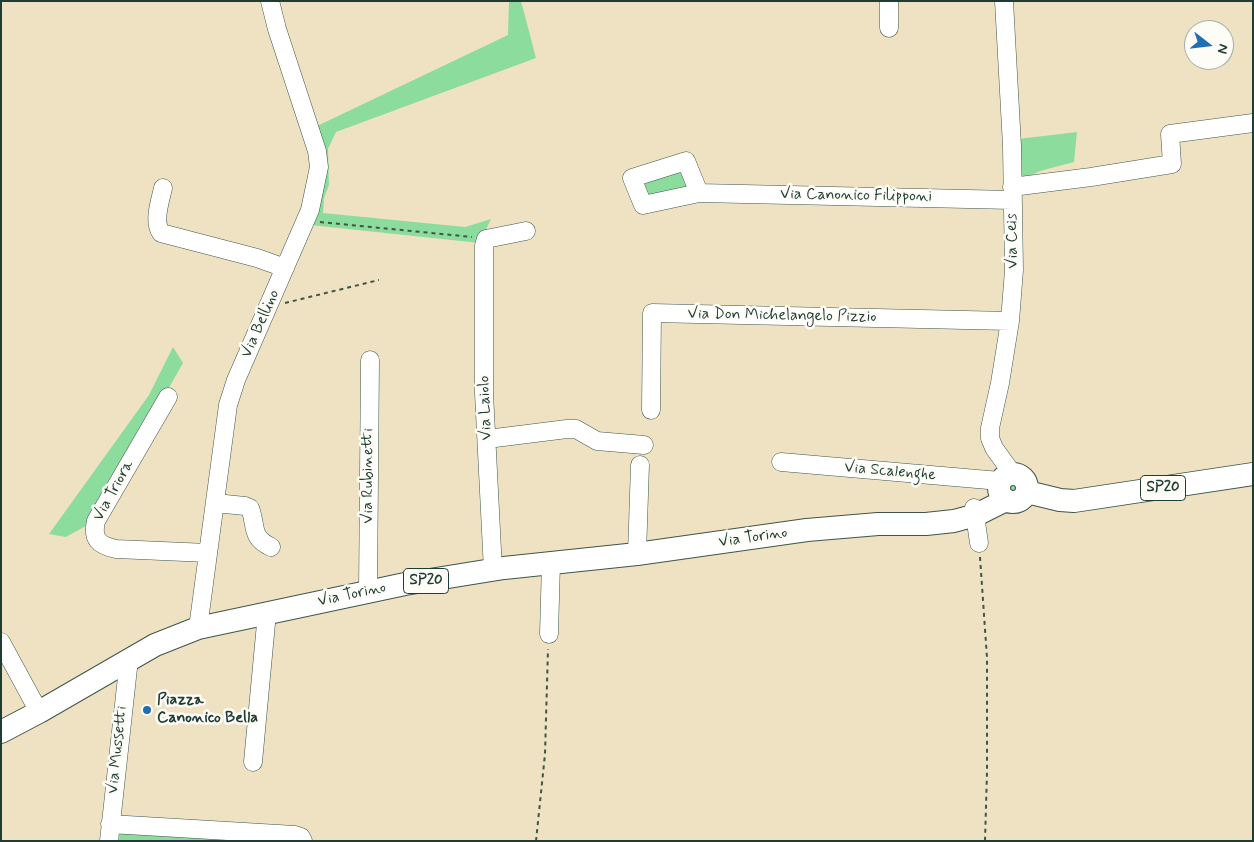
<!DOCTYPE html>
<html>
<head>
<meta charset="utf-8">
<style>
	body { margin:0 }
	#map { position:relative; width:1254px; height:842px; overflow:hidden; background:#eee2c3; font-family:Mynerve,sans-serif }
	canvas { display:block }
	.frame { position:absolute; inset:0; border:2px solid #1f3d34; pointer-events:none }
	.north { position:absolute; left:1184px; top:20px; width:50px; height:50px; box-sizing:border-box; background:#fdfcf7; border:1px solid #a4b0a9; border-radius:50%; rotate:106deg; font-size:14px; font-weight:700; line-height:20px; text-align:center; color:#1f3d34 }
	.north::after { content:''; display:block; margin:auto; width:18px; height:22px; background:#1f6fb2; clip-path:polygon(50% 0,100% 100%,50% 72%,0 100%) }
</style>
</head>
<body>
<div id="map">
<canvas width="1254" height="842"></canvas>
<div class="frame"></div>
<div class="north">N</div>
</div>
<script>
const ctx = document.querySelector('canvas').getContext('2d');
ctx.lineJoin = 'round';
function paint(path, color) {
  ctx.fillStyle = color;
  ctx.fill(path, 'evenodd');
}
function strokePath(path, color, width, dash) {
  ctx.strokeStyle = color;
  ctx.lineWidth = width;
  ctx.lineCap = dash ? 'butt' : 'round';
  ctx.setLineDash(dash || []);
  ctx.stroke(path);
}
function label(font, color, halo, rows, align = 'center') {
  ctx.font = font + ' Mynerve,sans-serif';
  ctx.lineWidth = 5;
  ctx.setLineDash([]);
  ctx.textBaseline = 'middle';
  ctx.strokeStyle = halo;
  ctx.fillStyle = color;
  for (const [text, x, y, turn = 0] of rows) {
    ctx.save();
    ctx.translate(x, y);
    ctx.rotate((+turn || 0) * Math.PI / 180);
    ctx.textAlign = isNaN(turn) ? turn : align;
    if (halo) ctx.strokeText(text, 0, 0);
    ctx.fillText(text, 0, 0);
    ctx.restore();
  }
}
const green = new Path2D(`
	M509,1H521L536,58L336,132L328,149L329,185L324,198L323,213L465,227L491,219L480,243L310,225L315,127L508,35Z
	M1077,132L1074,162L1040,171L1019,181L1018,139Z
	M686,161L699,193L643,205L632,178Z
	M173,347L183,363L93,522L66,537L49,534L149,395Z
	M1007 487a7 7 0 1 1 14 0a7 7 0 1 1-14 0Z
	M120,827L292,841H119Z`);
const path = new Path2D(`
	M320,222L472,237
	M285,303L379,280
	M980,557L987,658V772L985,841
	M536,841L545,754L548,649`);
const minor = new Path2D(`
	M889,1V28
	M1004,1L1012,146L1014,270L1010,321L1000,383L990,428V438L994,448L1012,473
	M1012,187L1091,177L1172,164L1170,134L1253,123
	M163,188C160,202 153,221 161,233L257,258L285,268
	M699,193L686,161L632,178L643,205L699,193L1012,200
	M168,397L96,521C92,539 98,545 116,549L208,553
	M651,410L652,313L1010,321
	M487,439L567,429H576L597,441L644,445
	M781,462L1000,481
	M215,503L245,506L250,508C257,527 250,537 271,547
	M974,508L979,543
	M637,554L640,465
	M493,570L484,393V246L486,239L526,231
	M368,592L370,360
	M198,628L228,405L236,380L310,210L319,167L317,151L277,29L270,1
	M549,634L551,563
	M1,642L39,712
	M253,762L267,613
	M110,824L295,835L301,837L303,841
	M109,841L129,659`);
const major = new Path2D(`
	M999 488a14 14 0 1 1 28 0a14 14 0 1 1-28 0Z
	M1027,492L1060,500L1074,501L1253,474
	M1,732L39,712L155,645L198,628L405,584L504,568L637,554L807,530L878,524H926L954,521L976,515L1006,500`);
const markers = [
	[147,710,5,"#1f6fb2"]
];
const shields = [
	[1163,488,45],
	[426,581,45]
];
const shieldNames = [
	["SP20",1163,488],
	["SP20",426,581]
];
const streetNames = [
	["Via Canonico Filipponi",856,196,1],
	["Via Ceis",1013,241,-91],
	["Via Don Michelangelo Pizzio",782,316,1],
	["Via Bellino",261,324,-66],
	["Via Laiolo",486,408,-92],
	["Via Scalenghe",890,472,5],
	["Via Rubinetti",369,476,-90],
	["Via Triora",114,491,-61],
	["Via Torino",753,538,-8],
	["Via Torino",352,595,-12],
	["Via Mussetti",118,750,-84]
];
const poiNames = [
	["Piazza",157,701],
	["Canonico Bella",157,719]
];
paint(green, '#8cdd9d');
strokePath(minor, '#3e5649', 19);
strokePath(major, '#3e5649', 24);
strokePath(path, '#3e5649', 2, [4, 4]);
strokePath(minor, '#fff', 18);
strokePath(major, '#fff', 22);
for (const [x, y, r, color] of markers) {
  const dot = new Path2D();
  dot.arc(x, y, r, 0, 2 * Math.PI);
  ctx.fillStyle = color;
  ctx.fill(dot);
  strokePath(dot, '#fdfcf7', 2);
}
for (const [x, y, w] of shields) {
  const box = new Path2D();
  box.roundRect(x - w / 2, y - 12.5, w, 25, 4);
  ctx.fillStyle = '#fdfcf7';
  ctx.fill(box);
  strokePath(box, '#1f3d34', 1);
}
label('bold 15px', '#1f3d34', null, shieldNames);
label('16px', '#1f3d34', '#fdfcf7', streetNames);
label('bold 16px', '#1f3d34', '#fdfcf7', poiNames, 'left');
</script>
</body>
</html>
